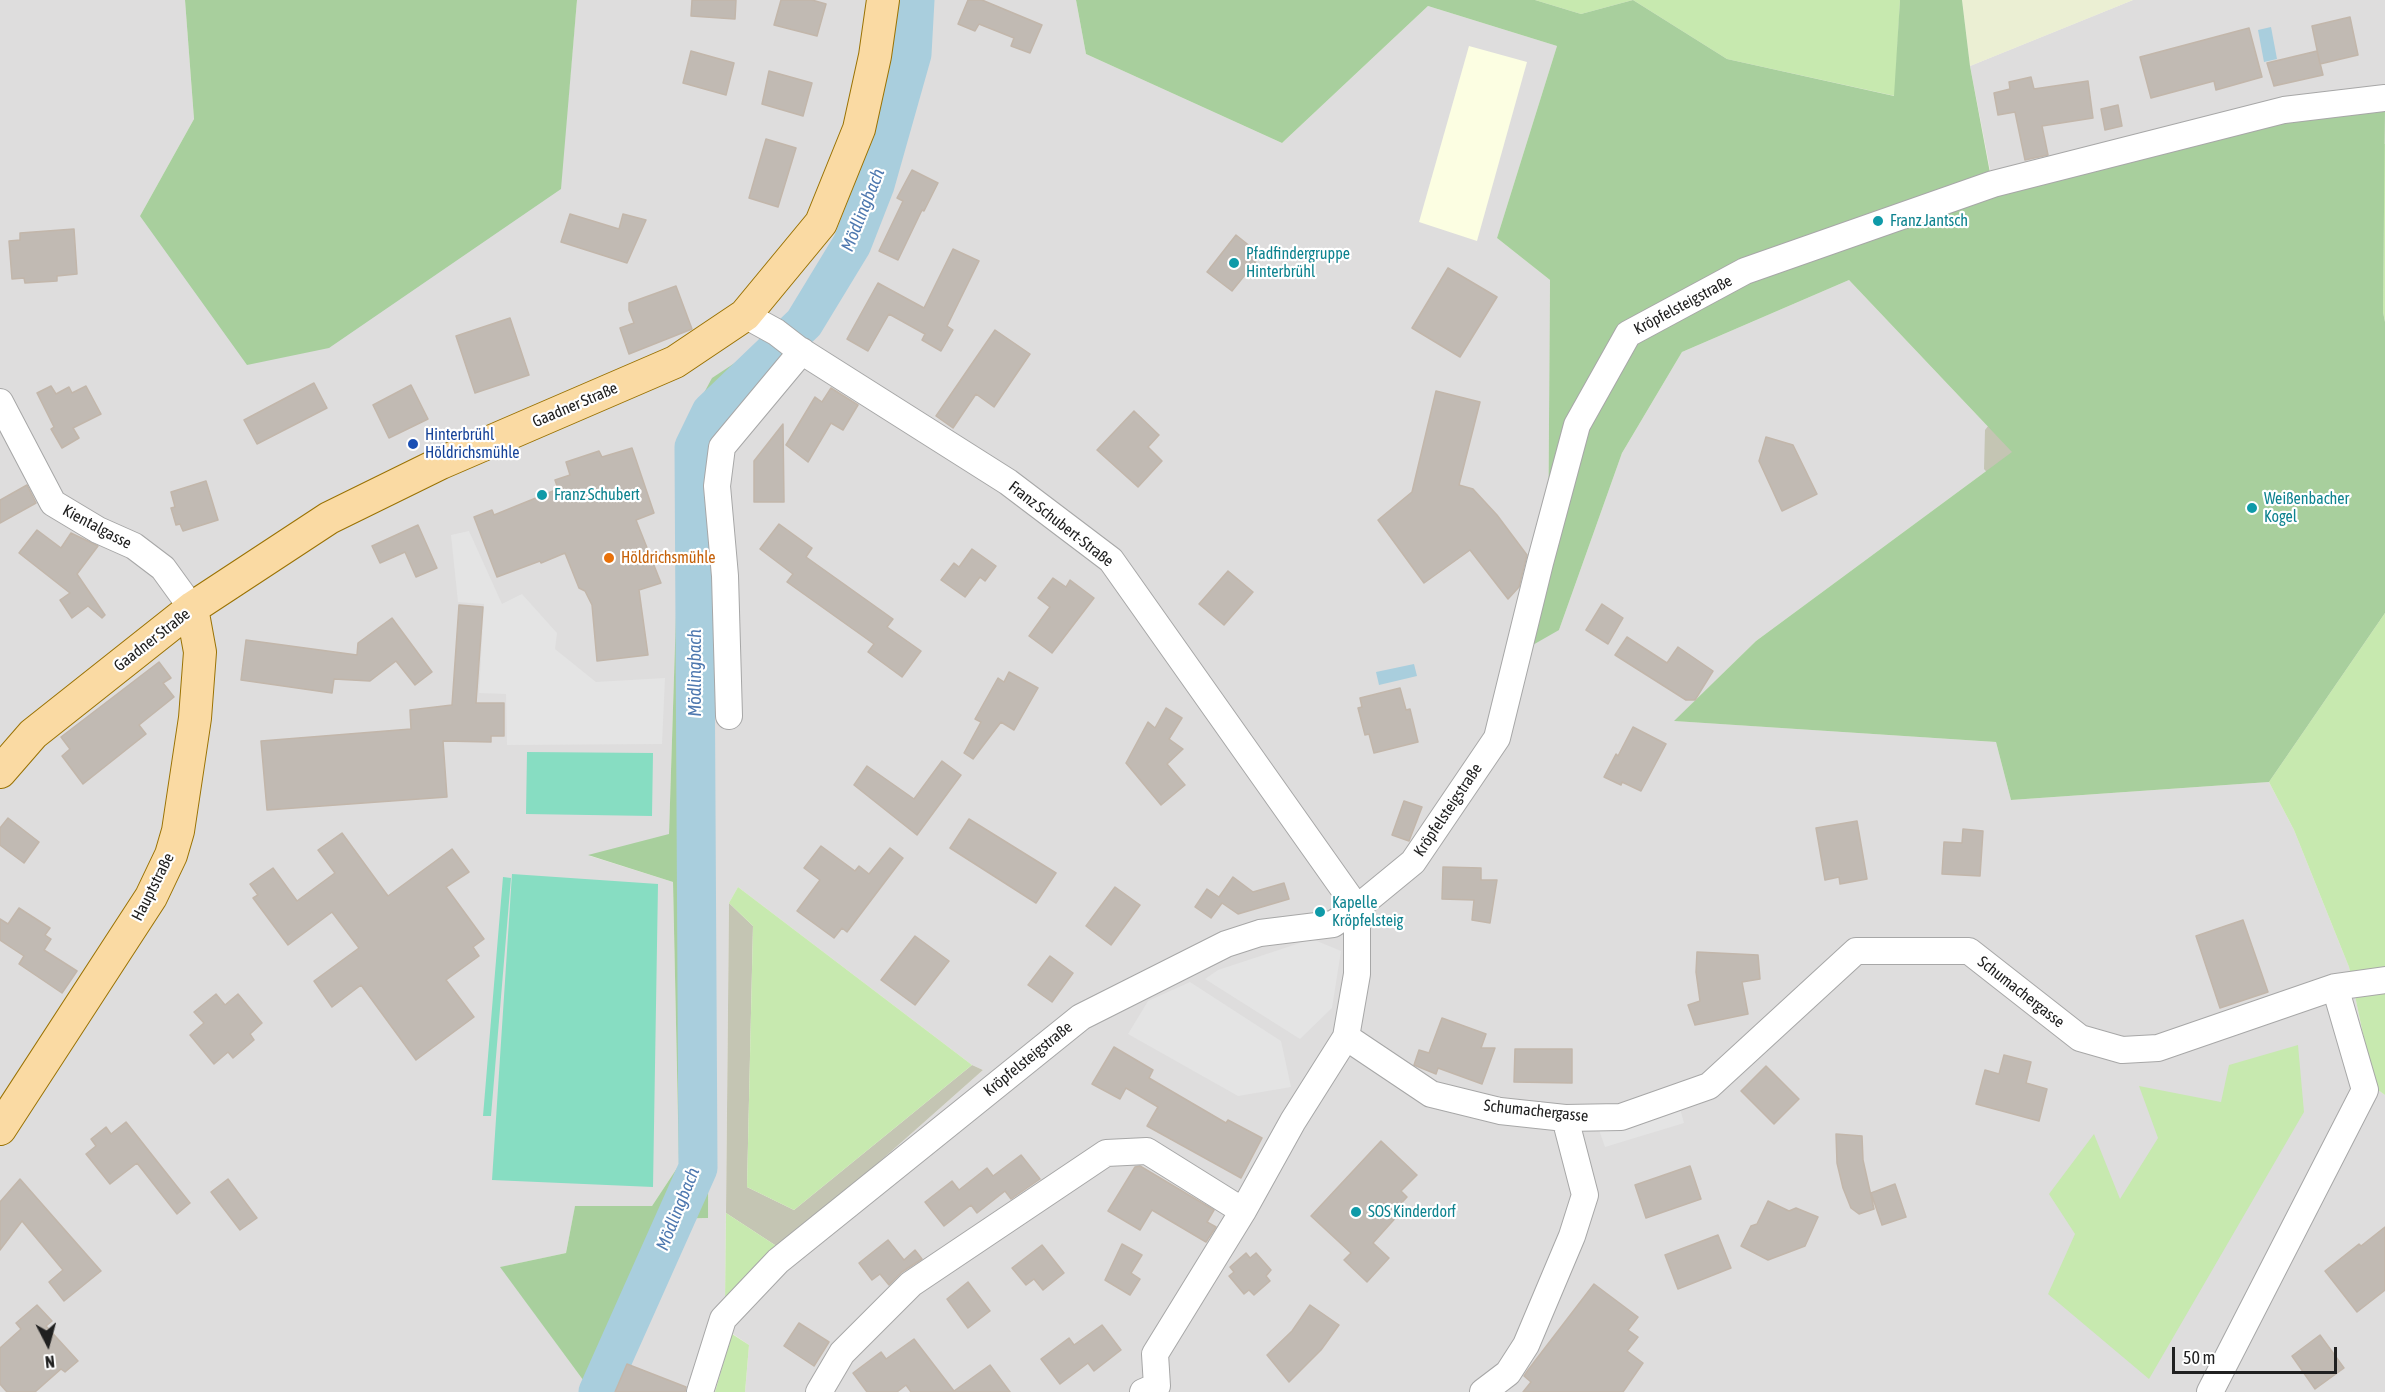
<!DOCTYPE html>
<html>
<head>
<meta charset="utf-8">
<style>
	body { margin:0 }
	#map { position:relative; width:2385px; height:1392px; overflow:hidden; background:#f1eee7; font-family:"Asap Condensed",sans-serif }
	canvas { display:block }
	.north { position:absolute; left:18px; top:1314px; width:60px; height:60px; -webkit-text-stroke:4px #fff; paint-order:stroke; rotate:174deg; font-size:16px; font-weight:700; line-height:24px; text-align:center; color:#202020 }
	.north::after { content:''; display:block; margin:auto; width:21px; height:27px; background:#202020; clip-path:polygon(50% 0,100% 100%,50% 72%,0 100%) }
	.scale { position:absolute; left:2172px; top:1347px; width:165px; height:27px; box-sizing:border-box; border:3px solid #202020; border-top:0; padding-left:8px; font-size:18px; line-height:21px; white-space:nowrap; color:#202020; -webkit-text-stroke:4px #fff; paint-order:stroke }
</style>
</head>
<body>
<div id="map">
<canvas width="2385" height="1392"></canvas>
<div class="north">N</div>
<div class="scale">50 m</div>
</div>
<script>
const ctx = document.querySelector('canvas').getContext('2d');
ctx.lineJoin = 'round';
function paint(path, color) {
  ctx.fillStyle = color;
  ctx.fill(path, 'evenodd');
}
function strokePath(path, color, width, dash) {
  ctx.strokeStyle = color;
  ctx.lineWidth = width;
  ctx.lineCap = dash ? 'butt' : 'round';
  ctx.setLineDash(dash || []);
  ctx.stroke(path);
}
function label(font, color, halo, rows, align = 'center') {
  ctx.font = font + ' "Asap Condensed",sans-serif';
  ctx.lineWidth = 4.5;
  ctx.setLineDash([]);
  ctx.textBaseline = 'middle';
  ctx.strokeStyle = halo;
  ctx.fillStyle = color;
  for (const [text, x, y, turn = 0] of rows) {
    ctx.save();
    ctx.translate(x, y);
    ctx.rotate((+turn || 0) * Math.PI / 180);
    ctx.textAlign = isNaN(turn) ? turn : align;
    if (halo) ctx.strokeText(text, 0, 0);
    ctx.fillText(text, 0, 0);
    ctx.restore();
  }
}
const residential = new Path2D(`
	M0,0H185L194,119L140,216L560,189L577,0H1076L1086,54L1282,143L1428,6L1557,46L1497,238L1550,280L1548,563L1559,630L1622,453L1682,352L1849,280L2012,452L1756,641L1675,721L1996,742L2011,800L2269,782L2294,830L2349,967L2374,1087L2385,1095V1392H745L749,1345L733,1334L715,1392H0ZM782,357L741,396L703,457L712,492L708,1218L662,1219L586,1384L501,1267L566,1253L575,1207L652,1206L679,1165L673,882L590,856L669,835L679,519L677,443ZM738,887L972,1065L983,1070L781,1249L725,1303L729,903Z
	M2133,0H2385V109L1994,190L1970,66Z`);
const education = new Path2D(`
	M1469,46L1527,62L1477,241L1419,222Z`);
const construction = new Path2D(`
	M1996,416L2032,449L1994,480L1984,469L1985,430Z
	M729,903L753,926L747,1187L794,1210L972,1065L983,1070L781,1249L726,1213Z`);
const farmland = new Path2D(`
	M1962,0H2133L1970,66Z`);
const grass = new Path2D(`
	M1535,0H1900L1895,96L1727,59L1633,0L1581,14Z
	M2384,144H2385V322L2383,312Z
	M2385,613V1095L2374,1087L2349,967L2294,830L2269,782Z
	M738,887L972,1065L794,1210L747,1187L753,926L729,903Z
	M2298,1045L2304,1112L2149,1379L2048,1294L2075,1234L2049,1194L2094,1134L2120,1199L2158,1138L2139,1086L2221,1102L2229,1065Z
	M726,1213L781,1249L725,1304Z
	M732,1334L749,1345L745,1392H715Z`);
const forest = new Path2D(`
	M185,0H577L561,189L329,348L247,365L140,216L194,119Z
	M1076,0H1535L1581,14L1633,0L1727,59L1894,96L1900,0H1962L1970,66L1993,189L2289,122L2385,109L2383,312L2385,322V613L2269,782L2011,800L1996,742L1674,721L1756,641L2012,452L1849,280L1682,352L1622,453L1559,630L1524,650L1548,563L1550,280L1497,238L1557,46L1428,6L1282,143L1086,54Z
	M762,345L782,356L741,396L703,457L712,492L708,1218L662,1219L586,1384L500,1267L566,1253L575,1206H652L679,1165L673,882L588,855L669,834L679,519L677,443L712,378Z`);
const pitch = new Path2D(`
	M527,752L653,753L652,816L526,814Z
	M512,874L658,884L653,1187L492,1180Z
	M503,877L511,878L491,1116H483Z`);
const parking = new Path2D(`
	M469,531L502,604L522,594L557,633L555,649L596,682L665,678L662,744L507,745L506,694L479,693L484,604L458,602L451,535Z
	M1312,939L1341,951L1332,1008L1300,1039L1205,979L1218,970Z
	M1190,982L1281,1041L1291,1087L1238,1096L1128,1034L1148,1001Z
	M1679,1105L1684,1123L1605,1147L1599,1130Z`);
const water = new Path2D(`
	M2271,27L2277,59L2264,62L2258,30Z
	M1414,664L1417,676L1379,685L1376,672Z`);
const river = new Path2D(`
	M598,1392L698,1168L694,447L711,412L804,323L852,244L875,185L912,54L915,0`);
const building = new Path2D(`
	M692,0H736L735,19L691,16Z
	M781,0H812L826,4L817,36L774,25Z
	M968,0H982L1042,25L1030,53L1011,46L1014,38L979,24L975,31L958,24Z
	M2350,17L2358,55L2320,64L2312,26Z
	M2249,28L2262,77L2216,90L2214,81L2151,98L2140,57Z
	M691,51L734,63L726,95L683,83Z
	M2317,51L2323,75L2274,86L2267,63Z
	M769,71L812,83L803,116L762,104Z
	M2031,77L2034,89L2088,81L2093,118L2042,126L2048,155L2025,160L2015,112L1998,115L1994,93L2010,89L2009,82Z
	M2118,105L2122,126L2105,130L2101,109Z
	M766,139L796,148L778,207L749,198Z
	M912,170L938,183L924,211L922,210L898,260L879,251L903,201L897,198Z
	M570,214L619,229L623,214L646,220L627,263L561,242Z
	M74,229L77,274L57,276V281L25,283L24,278L12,279L9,241L20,240V233Z
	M1236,235L1261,255L1232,291L1207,272Z
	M953,249L979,261L947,326L953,330L941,351L922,340L925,334L889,314L868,351L847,339L878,283L924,308Z
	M1448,268L1497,297L1460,357L1412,328Z
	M676,286L692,329L629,354L620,328L634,323L629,310V303Z
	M510,318L529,375L475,393L456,336Z
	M995,330L1030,354L994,407L976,394L953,428L936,416Z
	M314,383L327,408L257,444L244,420Z
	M411,385L428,419L389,438L373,405Z
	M51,386L56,394L69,387L72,393L86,386L101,414L73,428L79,438L62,448L51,429L54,427L37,393Z
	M831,388L858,405L843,430L831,423L808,462L786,445L815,397L822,402Z
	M1436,391L1480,402L1459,485L1473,489L1497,515L1527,555L1519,587L1508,599L1470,550L1424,583L1378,520L1412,492Z
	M1134,411L1159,435L1148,447L1162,461L1138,487L1097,450Z
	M783,424L784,502H754V461Z
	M1766,437L1793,445L1817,494L1782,511L1759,461Z
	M632,448L654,513L636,520L661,583L639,590L648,655L597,661L592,605L585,591L579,588L565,553L541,563L540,561L497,577L474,517L492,510L494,515L558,489L555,480L570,475L566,462L599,451L602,457Z
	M206,481L218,520L183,531L180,524L176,525L171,508L175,507L171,492Z
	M27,485L36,503L0,523V500Z
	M779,524L812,548L806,557L893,619L887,627L921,651L902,677L868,652L874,644L787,582L793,574L760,549Z
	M418,525L437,568L416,577L405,552L380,563L372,546Z
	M37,530L61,548L71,533L98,546L77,574L105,615L102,618L88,606L72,618L60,600L70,593L19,553Z
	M972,549L996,566L985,581L980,577L965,597L941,580L954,563L959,567Z
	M1228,571L1253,592L1224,625L1199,604Z
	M1053,578L1066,587L1070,580L1094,598L1052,653L1029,636L1050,607L1038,598Z
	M1602,604L1623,618L1608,644L1586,630Z
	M459,605L483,607L476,703H504V736H491V742L443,741L447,797L267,810L261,741L411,729L410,710L452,705Z
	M392,618L432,672L415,685L396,661L370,681L334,679L332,693L241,680L246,640L357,655L358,643Z
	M1627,637L1667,663L1678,647L1713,671L1695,700H1686L1615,655Z
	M159,662L171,678L163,683L174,697L139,725L146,734L83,784L62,756L70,749L61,737Z
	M1009,672L1038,688L1014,730L1001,722L973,759L964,753L981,722L975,719L998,678L1004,682Z
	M1400,688L1406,710L1410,709L1418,742L1374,753L1369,734L1365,735L1358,708L1362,707L1360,698Z
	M1166,708L1182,718L1169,739L1183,749L1167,764L1185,785L1161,805L1126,763L1148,722L1155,728Z
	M1633,727L1666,744L1641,791L1622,782L1621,785L1604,777L1616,754L1618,756Z
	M942,761L961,775L917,835L854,785L867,766L914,799Z
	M1404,801L1422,807L1409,841L1392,835Z
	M8,818L39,842L24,863L0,845V828Z
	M969,819L1056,873L1036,903L950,848Z
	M1857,821L1867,879L1840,884L1839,877L1825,880L1816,828Z
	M1963,829L1983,831L1980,876L1942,874L1944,842L1962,843Z
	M342,833L388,896L452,849L469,872L446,887L484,939L473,947L479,956L446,980L474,1017L416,1060L361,985L332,1007L314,981L359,948L332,912L288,945L253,898L258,895L250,884L273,868L297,901L335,873L318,850Z
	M821,846L855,871L859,866L869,874L890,848L903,858L847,932L842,928L834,938L797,911L820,880L804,868Z
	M1443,867L1481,868V880H1497L1490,923L1472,920L1474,900L1442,899Z
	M1233,877L1253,892L1284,883L1289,899L1238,914L1222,903L1211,918L1195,907L1207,889L1219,897Z
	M1115,887L1140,905L1111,945L1086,926Z
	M19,908L50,928L45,935L51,939L44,950L77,971L62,993L19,964L24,956L0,940V919L8,924Z
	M2243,920L2268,992L2220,1008L2196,936Z
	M915,936L949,961L915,1005L881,980Z
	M1697,952L1758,955L1760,979L1742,982L1748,1014L1695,1025L1688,1005L1700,1001L1696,972Z
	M1050,956L1073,973L1052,1002L1028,985Z
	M216,994L225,1005L238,994L262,1023L250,1034L254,1040L233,1058L228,1052L214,1064L190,1035L204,1023L194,1012Z
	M1442,1018L1486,1034L1481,1048H1495L1482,1084L1438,1068L1436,1074L1414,1065L1419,1050L1429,1053Z
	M1114,1047L1153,1070L1149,1078L1226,1123L1228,1120L1262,1138L1241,1178L1147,1126L1158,1107L1126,1088L1120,1099L1092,1084Z
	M1515,1049H1572V1083L1514,1082Z
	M2004,1055L2031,1062L2026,1083L2047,1089L2039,1121L1976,1104L1985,1070L1999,1074Z
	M1766,1066L1799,1099L1774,1124L1741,1091Z
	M126,1122L190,1203L177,1214L137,1163L110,1184L86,1154L96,1146L91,1139L106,1127L111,1134Z
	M1836,1134L1862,1136L1863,1160L1874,1209L1859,1214L1851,1208L1843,1188L1837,1163Z
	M1381,1141L1417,1175L1401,1191L1407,1197L1395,1210L1399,1214L1373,1243L1389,1258L1367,1282L1344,1260L1351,1253L1311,1216Z
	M1021,1155L1040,1179L1011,1199L1005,1191L977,1213L971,1205L944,1226L925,1202L952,1181L959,1190L987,1168L993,1176Z
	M1140,1166L1214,1210L1207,1222L1216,1227L1206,1242L1152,1210L1140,1230L1108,1211L1135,1167Z
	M1690,1166L1701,1199L1646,1218L1635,1185Z
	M20,1179L101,1271L64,1301L49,1282L63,1270L22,1221L0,1250V1202Z
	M228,1179L257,1218L240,1230L211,1192Z
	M1895,1184L1906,1217L1882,1225L1871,1193Z
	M1768,1201L1789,1211L1796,1208L1818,1217L1805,1246L1768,1260L1741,1246L1751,1226L1757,1224Z
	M2385,1227V1290L2357,1312L2325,1271L2359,1244L2361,1246Z
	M1718,1235L1731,1268L1678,1289L1665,1255Z
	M888,1240L904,1260L915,1250L922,1259L902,1272L889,1285L880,1274L872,1280L859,1263Z
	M1122,1244L1142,1255L1131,1273L1140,1279L1130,1295L1105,1280Z
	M1042,1245L1064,1273L1043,1290L1034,1279L1026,1285L1012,1268Z
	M1246,1253L1250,1258L1256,1253L1271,1270L1266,1276L1270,1281L1254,1295L1249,1290L1244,1294L1229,1276L1234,1272L1230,1267Z
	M968,1282L990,1311L968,1328L947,1299Z
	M1594,1284L1638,1317L1628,1330L1638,1337L1627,1351L1643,1363L1623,1392H1523L1531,1382L1524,1376L1528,1370Z
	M37,1305L52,1321L46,1326L78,1361L65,1372L61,1369L35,1392H7L0,1384V1348L21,1329L16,1323Z
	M1310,1305L1339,1325L1321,1350L1289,1382L1267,1355L1292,1331Z
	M799,1323L829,1342L814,1366L784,1346Z
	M1102,1325L1121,1350L1094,1371L1088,1363L1060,1384L1041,1359L1069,1338L1074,1345Z
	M2320,1335L2344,1368L2315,1389L2292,1356Z
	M914,1339L954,1391L990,1365L1010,1392H911L906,1385L897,1392H867L853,1373L881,1352L886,1359Z
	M627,1364L686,1387L685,1392H615Z`);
const minor = new Path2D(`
	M745,315L776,332L798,349L1008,482L1111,560L1357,908
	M0,402L53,503L98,530L134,546L163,568L192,608
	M729,716L725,576L717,486L722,447L802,351
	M1346,1037L1431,1094L1500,1111L1565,1118L1621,1117L1709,1086L1856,951H1969L2080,1038L2122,1050L2158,1048L2335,987L2385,980
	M700,1392L723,1319L778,1261L1081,1017L1226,944L1260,933L1333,924L1357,908L1413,862L1497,738L1540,563L1577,425L1628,334L1745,271L1993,184L2284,110L2385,98
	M819,1392L842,1353L911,1284L1106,1153L1147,1151L1243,1211
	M1143,1392L1157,1386L1155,1354L1243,1211L1293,1121L1346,1037L1357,974V908
	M1483,1392L1508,1373L1526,1345L1572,1236L1585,1195L1565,1118
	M2210,1392L2365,1090L2335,987`);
const major = new Path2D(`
	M0,772L33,734L192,608L329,518L441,463L675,362L745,315L821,223L859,129L875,56L883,0
	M0,1129L151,897L171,855L178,831L195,718L200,652L192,608`);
const markers = [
	[1878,221,6,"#0f9aa8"],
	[1234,263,6,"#0f9aa8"],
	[413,444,6,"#1a4fb4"],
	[542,495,6,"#0f9aa8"],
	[2252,508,6,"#0f9aa8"],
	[609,558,6,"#e8710a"],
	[1320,912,6,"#0f9aa8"],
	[1356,1212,6,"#0f9aa8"]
];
const cultureNames = [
	["Franz Jantsch",1890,221],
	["Pfadfindergruppe",1246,254],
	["Hinterbrühl",1246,272],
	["Franz Schubert",554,495],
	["Weißenbacher",2264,499],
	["Kogel",2264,517],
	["Kapelle",1332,903],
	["Kröpfelsteig",1332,921],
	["SOS Kinderdorf",1368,1212]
];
const streetNames = [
	["Kröpfelsteigstraße",1683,305,-28],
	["Gaadner Straße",575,405,-23],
	["Franz Schubert-Straße",1061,524,38],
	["Kientalgasse",97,527,28],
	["Gaadner Straße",152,640,-38],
	["Kröpfelsteigstraße",1448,810,-56],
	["Hauptstraße",153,887,-63],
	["Schumachergasse",2021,992,38],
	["Kröpfelsteigstraße",1028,1059,-39],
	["Schumachergasse",1536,1111,6]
];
const transitNames = [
	["Hinterbrühl",425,435],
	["Höldrichsmühle",425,453]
];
const foodNames = [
	["Höldrichsmühle",621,558]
];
const waterNames = [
	["Mödlingbach",863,210,-68],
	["Mödlingbach",695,673,-90],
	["Mödlingbach",678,1209,-68]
];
paint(residential, '#dedddd');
paint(education, '#fcfee2');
paint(construction, '#c4c5b3');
paint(farmland, '#ebefd3');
paint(grass, '#c7e9af');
paint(forest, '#a8cf9d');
paint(pitch, '#87ddc2');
paint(parking, '#e4e4e4');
paint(water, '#a9cedd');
strokePath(river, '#a9cedd', 39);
paint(building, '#c1bab3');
strokePath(building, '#c2b6aa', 1.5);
strokePath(minor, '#a7a7a7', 28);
strokePath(major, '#9a7203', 34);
strokePath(minor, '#fff', 26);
strokePath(major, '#fadaa3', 32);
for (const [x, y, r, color] of markers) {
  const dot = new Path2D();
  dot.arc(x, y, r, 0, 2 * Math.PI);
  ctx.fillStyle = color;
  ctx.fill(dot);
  strokePath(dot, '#fff', 2);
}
label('16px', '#0d838f', '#fff', cultureNames, 'left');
label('16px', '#202020', '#fff', streetNames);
label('16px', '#164399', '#fff', transitNames, 'left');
label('16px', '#c56008', '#fff', foodNames, 'left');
label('italic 18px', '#4e78af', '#fff', waterNames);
</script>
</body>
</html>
